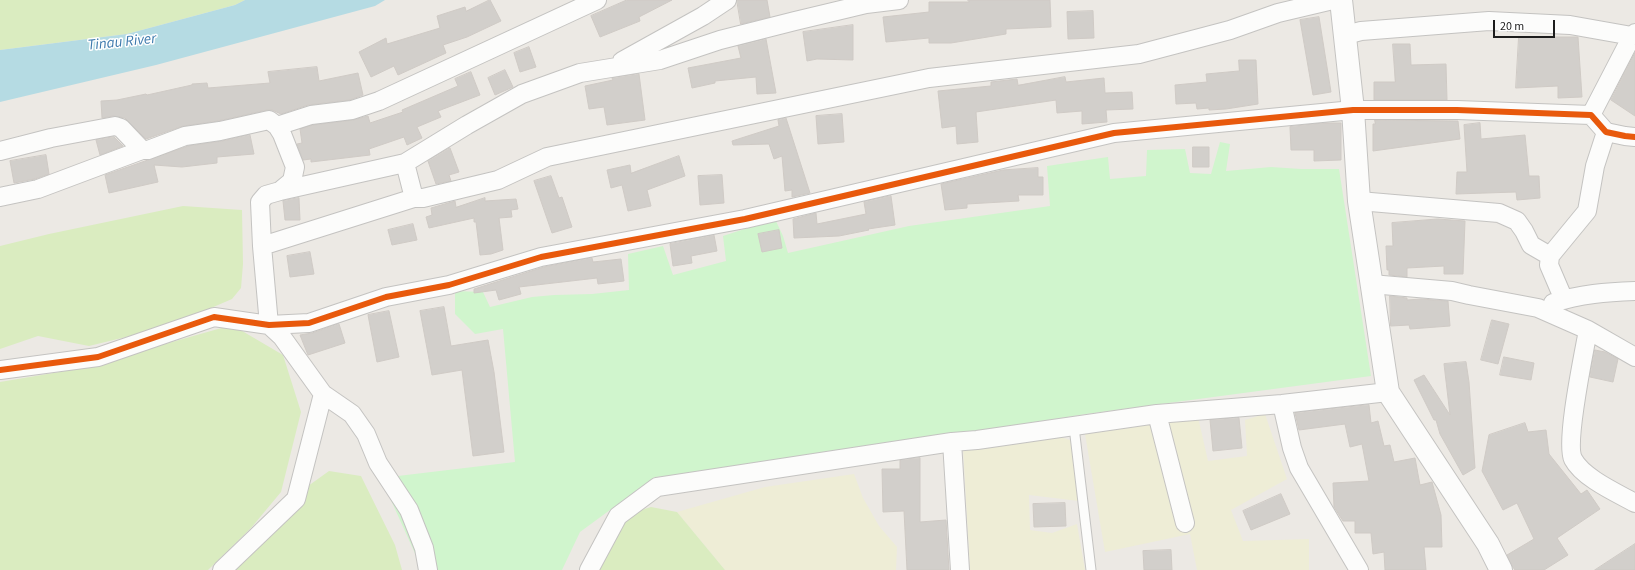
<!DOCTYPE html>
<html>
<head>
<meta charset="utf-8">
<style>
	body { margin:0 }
	#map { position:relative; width:1635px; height:570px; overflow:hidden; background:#ece9e4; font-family:"Source Sans 3",sans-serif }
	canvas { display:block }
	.scale { position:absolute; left:1493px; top:20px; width:62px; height:18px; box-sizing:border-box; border:2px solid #1d1d1d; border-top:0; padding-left:5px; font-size:12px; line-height:14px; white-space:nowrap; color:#1d1d1d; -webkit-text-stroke:3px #fff; paint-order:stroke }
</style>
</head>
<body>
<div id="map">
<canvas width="1635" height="570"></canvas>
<div class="scale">20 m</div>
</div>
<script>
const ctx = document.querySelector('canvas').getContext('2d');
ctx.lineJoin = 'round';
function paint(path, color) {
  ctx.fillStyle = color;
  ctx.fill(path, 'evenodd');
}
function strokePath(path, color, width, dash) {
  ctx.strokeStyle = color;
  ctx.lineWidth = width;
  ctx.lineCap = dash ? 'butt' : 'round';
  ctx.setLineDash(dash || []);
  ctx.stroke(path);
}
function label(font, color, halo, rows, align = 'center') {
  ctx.font = font + ' "Source Sans 3",sans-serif';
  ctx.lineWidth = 3;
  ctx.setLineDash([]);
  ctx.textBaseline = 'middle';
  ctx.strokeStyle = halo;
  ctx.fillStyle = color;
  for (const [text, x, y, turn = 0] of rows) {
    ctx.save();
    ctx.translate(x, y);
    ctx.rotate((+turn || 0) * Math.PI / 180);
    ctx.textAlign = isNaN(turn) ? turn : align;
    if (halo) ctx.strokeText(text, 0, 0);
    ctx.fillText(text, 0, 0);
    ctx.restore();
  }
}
const farmland = new Path2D(`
	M1265,414L1287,479L1231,510L1243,541L1309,539V570H1197L1190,534L1105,552L1085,434L1198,417L1208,461L1247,456L1245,420Z
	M1060,437L1073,441L1079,501L1029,495L1030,530L1052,533L1077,524L1085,570H970L963,448Z
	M854,474L863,498L879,526L897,547L896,570H725L677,512L765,487Z`);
const grass = new Path2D(`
	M0,0H245L235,5L127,34L0,50Z
	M183,206L242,210L243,264L241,288L232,299L167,327L89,346L38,336L0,349V246L49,234Z
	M232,325L283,355L301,412L281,492L251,528L208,570H0V382L77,369Z
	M329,471L361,476L395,545L402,570H228L283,504Z
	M651,507L677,512L725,570H583L628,514Z`);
const park = new Path2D(`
	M1220,142L1230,144L1226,171L1271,167L1301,169H1339L1371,376L1086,414L723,471L655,477L580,532L562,570H419L418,560L381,478L515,462L503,329L475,334L455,314V291L483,292L490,307L532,297L554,295L592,294L629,290L628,254L663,246L673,275L726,261L723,236L775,219L783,236L788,253L909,226L1050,206L1047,166L1108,157L1110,179L1146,176L1147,150L1185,149L1190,173L1211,174Z`);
const water = new Path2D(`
	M245,0H385L375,6L156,65L0,102V50L127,34L235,5Z`);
const building = new Path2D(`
	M490,0L501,21L467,37L443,45L446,53L398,75L394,66L371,77L359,52L386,38L387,44L440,28L437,16L465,7L466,11Z
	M627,0H672L639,17L640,21L600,37L591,16Z
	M737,0H767L770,17L741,24Z
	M968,0H1050L1051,27L1006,29V34L951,43H929V38L886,42L883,17L929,12V2H969Z
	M1093,11L1094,38L1068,39L1067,12Z
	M1319,17L1331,92L1313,95L1300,20Z
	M853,25V60L817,59L807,61L803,32Z
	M1519,37H1578L1582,97L1558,98V86L1516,88Z
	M766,39L776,93L757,94L756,77L715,81V83L692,88L688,68L741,58L738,46Z
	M1393,44H1410L1411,65L1446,64L1447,100H1374V82H1395Z
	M529,47L536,67L520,72L514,53Z
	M1635,53V116L1611,100Z
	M1239,60H1256L1258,104L1226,109L1209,110V108L1197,109L1196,103L1176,104L1175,85L1207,82L1206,74L1239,71Z
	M317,67L319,81L358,73L363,95L350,100L308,105L281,114L272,110H267L218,121L183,126L146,139L125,118L113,116L102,118L101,101L117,100L146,94L147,95L192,85V84L207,83L208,88L270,83L268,72Z
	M505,70L513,87L495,95L488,78Z
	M471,72L480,95L438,111L441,117L417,127L422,138L407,145L404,137L369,149L370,155L311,162V159L303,160L297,144L302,143L300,129L313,125L353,120L368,116L370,123L403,112L402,110L458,86L455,79Z
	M639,74L645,120L607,125L604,107L589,109L585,86L613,80L612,78Z
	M1065,77L1066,82L1104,78L1105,93L1132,92L1133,109L1106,110L1107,122L1082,124V111L1057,113L1056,100L976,112L978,142L957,144L956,126L942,128L938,91L991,86V82L1017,79L1018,85Z
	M842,114L844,142L818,144L816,116Z
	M786,118L810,193L792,197V190L785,191L782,156L774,159L769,144L733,145L732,141L779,126L778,120Z
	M1375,120L1458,121L1460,139L1373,151V124H1375Z
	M1323,123H1341V160L1314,161V150H1291L1290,127Z
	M1480,123L1481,139L1525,135L1529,176H1539L1540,198L1517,200L1516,192L1456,194L1457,172H1467L1464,125Z
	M250,135L254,154L217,157V163L182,167L154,165L158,182L109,193L105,175L188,146L222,141Z
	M114,137L123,146L100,155L96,140Z
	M1193,147H1209V167H1193Z
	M450,148L459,172L449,175L451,181L436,184L428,161Z
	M46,155L49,174L35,179L14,183L10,161Z
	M679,156L685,176L647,190L651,206L628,211L622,185L611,188L607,170L630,165L631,173Z
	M1038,168V177H1043V195H1018L1019,201L967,204V208L945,210L941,184L1003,170Z
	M722,175L724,203L700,205L698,176Z
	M551,176L559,198L562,197L572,227L552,233L534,181Z
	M891,196L895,225L868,229L869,230L839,236L794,238L793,219L816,213L817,224L866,214L864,202Z
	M299,198L300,220H285L283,201Z
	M485,198V201L516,199L518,209L511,210L512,217L499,218L503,250L491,254L480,255L476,222H474V218L429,228L426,217L432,215L431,208L455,201L456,207Z
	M1438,219L1465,221L1463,274H1444V266L1407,268V277L1389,275V270H1387L1386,246H1393L1392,223Z
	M413,224L417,240L392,245L388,230Z
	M779,230L782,248L762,252L758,234Z
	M714,235L717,251L691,256L692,263L673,266L670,244Z
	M310,252L314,274L290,277L287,256Z
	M592,258L593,262L621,259L624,281L598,284L597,278L519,287L521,294L499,300L496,290L474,293V289L544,267Z
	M1390,296L1407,298V300L1421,299L1448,301L1450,326L1410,329L1409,325L1391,326Z
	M444,307L451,346L488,340L494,372L504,452L473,456L462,370L432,375L420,311Z
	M389,311L399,357L377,362L368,315Z
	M1492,320L1509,324L1498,364L1481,360Z
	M339,324L345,343L308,355L300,335L312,333Z
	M1595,350L1605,352L1618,359L1613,382L1590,377Z
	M1504,357L1534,363L1531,380L1500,375Z
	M1466,362L1469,382L1475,468L1463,475L1440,434L1436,420H1434L1414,380L1424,375L1450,415L1444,364Z
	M1369,405L1371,423L1378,421L1384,446L1390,445L1394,462L1415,458L1420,485L1432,482L1441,515L1442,547H1424L1426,570H1385L1384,552L1373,554L1371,533H1355V521H1343L1334,507L1333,483L1369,481L1362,444L1350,447L1345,424L1299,430L1295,413Z
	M1239,418L1242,448L1213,451L1210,420Z
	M1525,423L1528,432L1546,430L1549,454L1581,494L1587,490L1600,509L1557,538L1568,555L1544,570H1515L1512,566L1507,555L1534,539L1517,503L1503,510L1482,471L1489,435Z
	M920,458V522L946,520L949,570H907L904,511L883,512L882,469H900V460Z
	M1281,494L1290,514L1251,530L1243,511Z
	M1065,503L1066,526L1034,527L1033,504Z
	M1635,544V570H1595Z
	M1171,550L1172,570H1144L1143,551Z`);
const service = new Path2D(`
	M1074,427L1091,570`);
const minor = new Path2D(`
	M899,0L866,4L795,21L720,40L660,60L580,73L522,94L467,125L405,163L414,198H423L498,180L547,157L929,78L1139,54L1230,30L1278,13L1333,0
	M1346,35L1361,31L1489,21L1570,25L1632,36
	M622,61L703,16L727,0
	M1591,115L1632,36L1635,33
	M277,126L311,115L352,110L379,101L597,0
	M0,151L51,138L115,126L121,128L142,150H148L185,136L220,131L269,120L277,126L282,134L295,167L292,181L280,191L266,195L260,202L262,246L269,325L282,337L323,394L296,499L222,570
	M280,191L405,163
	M0,197L38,189L142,150
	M1359,201L1499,213L1517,221L1524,231L1531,245L1550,256
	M262,246L414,198
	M1371,284L1452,291L1469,295L1538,308L1588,330L1635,357
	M1564,300L1549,265L1550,256L1587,211L1595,166L1606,132
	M1553,303C1580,294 1607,292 1635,291
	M1588,330C1584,353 1565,442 1573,459C1583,478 1617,493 1635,503
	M0,370L98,357L214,317L269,325L309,323L386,297L449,285L541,257L745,219L1114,133L1353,110H1457L1591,115L1606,132L1625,136L1635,137
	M323,394L352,414L366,434L378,463L409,510L424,548L428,570
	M1282,404L1292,448L1299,468L1359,570
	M1157,414L1185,523
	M952,442L960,570
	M589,570L618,516L657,487L952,442L977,440L1157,414L1282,404L1388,392`);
const tertiary = new Path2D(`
	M1341,0L1353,110L1359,201L1388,392L1488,544L1501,570`);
const cycleway = new Path2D(`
	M0,370L98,357L214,317L269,325L309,323L386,297L449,285L541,257L745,219L1114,133L1353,110H1457L1591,115L1606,132L1625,136L1635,137`);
const waterNames = [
	["Tinau River",122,43,-6]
];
paint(farmland, '#eeedd6');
paint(grass, '#daecc0');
paint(park, '#d0f5cd');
paint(water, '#b5dbe3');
paint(building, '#d2cfcb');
strokePath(building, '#cfcac5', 1);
strokePath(service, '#c4c3c1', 11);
strokePath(minor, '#c4c3c1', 20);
strokePath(tertiary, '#c4c3c1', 24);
strokePath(service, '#fcfcfb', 9);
strokePath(minor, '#fcfcfb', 18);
strokePath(tertiary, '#fcfcfb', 22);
strokePath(cycleway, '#e8590c', 6);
label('italic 15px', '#3e7aad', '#fff', waterNames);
</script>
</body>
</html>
